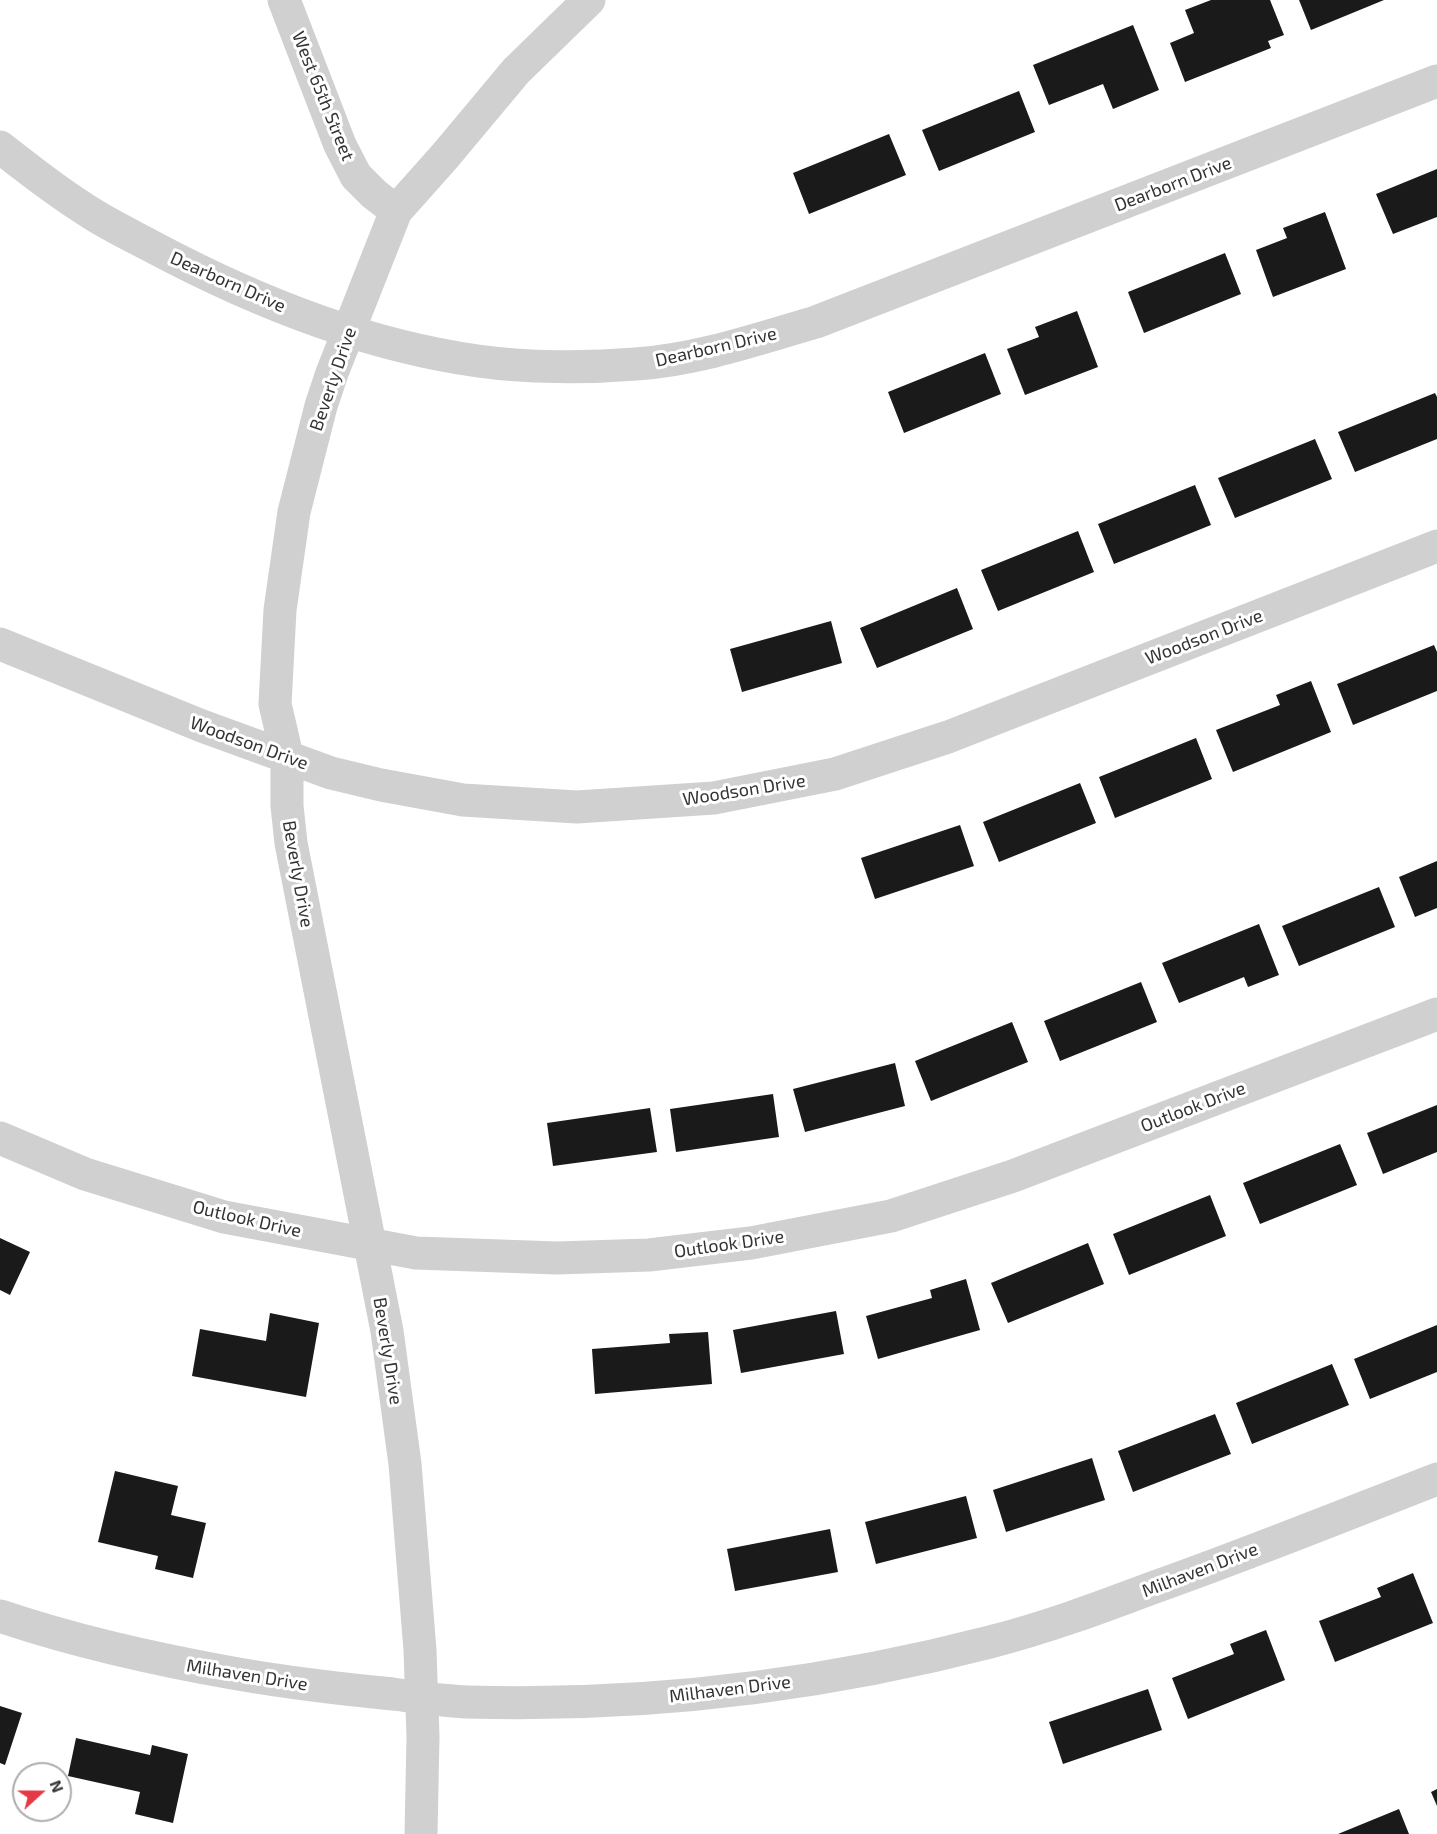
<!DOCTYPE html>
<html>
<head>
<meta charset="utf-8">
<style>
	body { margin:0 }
	#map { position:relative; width:1437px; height:1834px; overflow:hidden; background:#fff; font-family:"Exo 2",sans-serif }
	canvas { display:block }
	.north { position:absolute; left:12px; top:1762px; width:60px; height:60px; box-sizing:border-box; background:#fff; border:2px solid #adadad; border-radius:50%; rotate:69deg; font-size:16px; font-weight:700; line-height:24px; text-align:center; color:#333 }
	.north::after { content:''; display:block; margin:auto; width:21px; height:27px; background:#e63946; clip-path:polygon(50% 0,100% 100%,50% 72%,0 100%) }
</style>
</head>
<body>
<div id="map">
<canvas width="1437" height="1834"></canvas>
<div class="north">N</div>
</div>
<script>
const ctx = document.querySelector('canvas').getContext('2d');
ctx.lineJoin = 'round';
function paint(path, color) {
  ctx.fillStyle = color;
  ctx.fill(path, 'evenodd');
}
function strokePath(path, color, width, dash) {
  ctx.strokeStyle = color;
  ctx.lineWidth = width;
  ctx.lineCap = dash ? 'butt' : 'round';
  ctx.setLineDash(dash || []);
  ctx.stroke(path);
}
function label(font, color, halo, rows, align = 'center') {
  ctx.font = font + ' "Exo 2",sans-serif';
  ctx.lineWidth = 6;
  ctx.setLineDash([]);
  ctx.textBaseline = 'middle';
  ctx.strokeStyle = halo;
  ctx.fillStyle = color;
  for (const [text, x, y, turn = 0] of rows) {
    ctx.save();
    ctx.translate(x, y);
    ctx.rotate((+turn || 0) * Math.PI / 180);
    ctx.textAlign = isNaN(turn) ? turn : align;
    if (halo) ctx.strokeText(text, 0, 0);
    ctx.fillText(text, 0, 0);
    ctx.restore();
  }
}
const building = new Path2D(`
	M1211,0H1270L1284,35L1268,41L1271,48L1185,82L1170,43L1194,33L1185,10Z
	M1299,0H1384L1311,30Z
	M1133,25L1159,90L1113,109L1103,84L1049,105L1033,65Z
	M1019,91L1035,132L939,171L922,130Z
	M889,134L906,175L809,214L793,173Z
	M1437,169V217L1393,234L1376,194Z
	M1325,212L1346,269L1273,297L1256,250L1287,238L1283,228Z
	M1225,253L1241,294L1144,333L1128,292Z
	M1077,311L1098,367L1025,395L1007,349L1039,337L1035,327Z
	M985,353L1001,394L904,433L888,392Z
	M1435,393L1437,397V439L1355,472L1338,432Z
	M1315,439L1332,479L1235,518L1218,478Z
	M1195,485L1211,525L1114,564L1098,524Z
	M1078,531L1094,572L998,611L981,570Z
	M957,588L973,629L877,668L860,628Z
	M831,621L842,663L742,692L730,649Z
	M1434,645L1437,652V691L1353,725L1337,684Z
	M1311,681L1331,732L1233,772L1216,730L1280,705L1276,695Z
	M1196,738L1212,779L1115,818L1099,777Z
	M1080,783L1096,823L999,862L983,822Z
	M960,825L974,866L875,899L861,858Z
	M1437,861V908L1415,917L1399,877Z
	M1379,887L1395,927L1299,966L1282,926Z
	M1259,924L1279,975L1248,987L1244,977L1179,1003L1162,963Z
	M1141,982L1157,1022L1060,1061L1044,1021Z
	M1012,1022L1028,1062L931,1101L915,1061Z
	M895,1063L905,1106L805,1132L793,1089Z
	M773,1094L779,1137L676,1152L670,1109Z
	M1437,1105V1152L1383,1174L1367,1133Z
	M650,1108L657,1152L553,1166L547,1123Z
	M1340,1144L1357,1185L1260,1224L1243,1183Z
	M1210,1195L1226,1236L1129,1275L1113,1234Z
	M0,1238L30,1252L10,1295L0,1290Z
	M1088,1243L1104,1284L1008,1323L991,1283Z
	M966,1279L980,1330L878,1359L866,1316L932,1298L930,1290Z
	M836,1311L844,1354L741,1373L733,1330Z
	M270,1313L319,1323L306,1397L192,1376L200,1329L266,1341Z
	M1437,1325V1372L1370,1399L1354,1359Z
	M708,1332L712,1384L595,1394L592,1349L670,1343L669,1334Z
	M1332,1364L1349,1405L1252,1444L1236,1403Z
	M1215,1414L1231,1454L1133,1492L1118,1451Z
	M1092,1458L1105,1500L1006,1532L993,1490Z
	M115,1471L178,1486L171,1515L206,1523L193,1578L155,1569L158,1556L98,1542Z
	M966,1496L977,1538L876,1564L865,1522Z
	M830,1529L838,1572L735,1591L727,1549Z
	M1413,1573L1433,1623L1335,1662L1319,1621L1381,1597L1377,1588Z
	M1266,1630L1285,1680L1188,1719L1172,1678L1234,1654L1230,1644Z
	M1148,1689L1162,1730L1063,1764L1049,1722Z
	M0,1706L22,1713L5,1765L0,1763Z
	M76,1738L150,1755L152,1745L188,1754L173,1823L135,1814L140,1792L68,1776Z
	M1437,1789V1806L1431,1792Z
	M1399,1809L1409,1834H1338Z`);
const minor = new Path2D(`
	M284,0L340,145L356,176L374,194L396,211
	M0,147C32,172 64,197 99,218C116,228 134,237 151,246C252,300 363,345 478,361C526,368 587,368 636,364C697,360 758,339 816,322L1437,81
	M0,644L202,726L331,773L381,785L463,800L577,807L714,798L835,774L948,737L1437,546
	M0,1138L85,1174L224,1217L416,1253L557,1258L649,1255L751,1243L891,1216L1013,1176L1437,1014
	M0,1616C77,1642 158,1660 238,1674C290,1683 341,1689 393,1694C417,1697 442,1701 467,1702C642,1707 820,1686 990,1642C1045,1628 1099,1608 1152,1588C1248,1554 1342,1516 1437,1479
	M421,1834L423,1737L420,1650L405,1464L387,1331L291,843L287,806V756L275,704L280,610L294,512L321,406L332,373L396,211L445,156L516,71L589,0`);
const streetNames = [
	["West 65th Street",323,96,68],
	["Dearborn Drive",1173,184,-21],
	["Dearborn Drive",228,282,24],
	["Dearborn Drive",716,347,-13],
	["Beverly Drive",333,379,-71],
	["Woodson Drive",1204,637,-21],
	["Woodson Drive",249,743,20],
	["Woodson Drive",744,790,-9],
	["Beverly Drive",298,874,80],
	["Outlook Drive",1193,1107,-21],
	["Outlook Drive",247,1219,13],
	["Outlook Drive",729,1244,-8],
	["Beverly Drive",388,1351,81],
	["Milhaven Drive",1200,1570,-21],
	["Milhaven Drive",247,1675,9],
	["Milhaven Drive",730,1689,-7]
];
paint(building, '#1a1a1a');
strokePath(minor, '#d0d0d0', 33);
label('18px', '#333', '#fff', streetNames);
</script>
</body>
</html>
